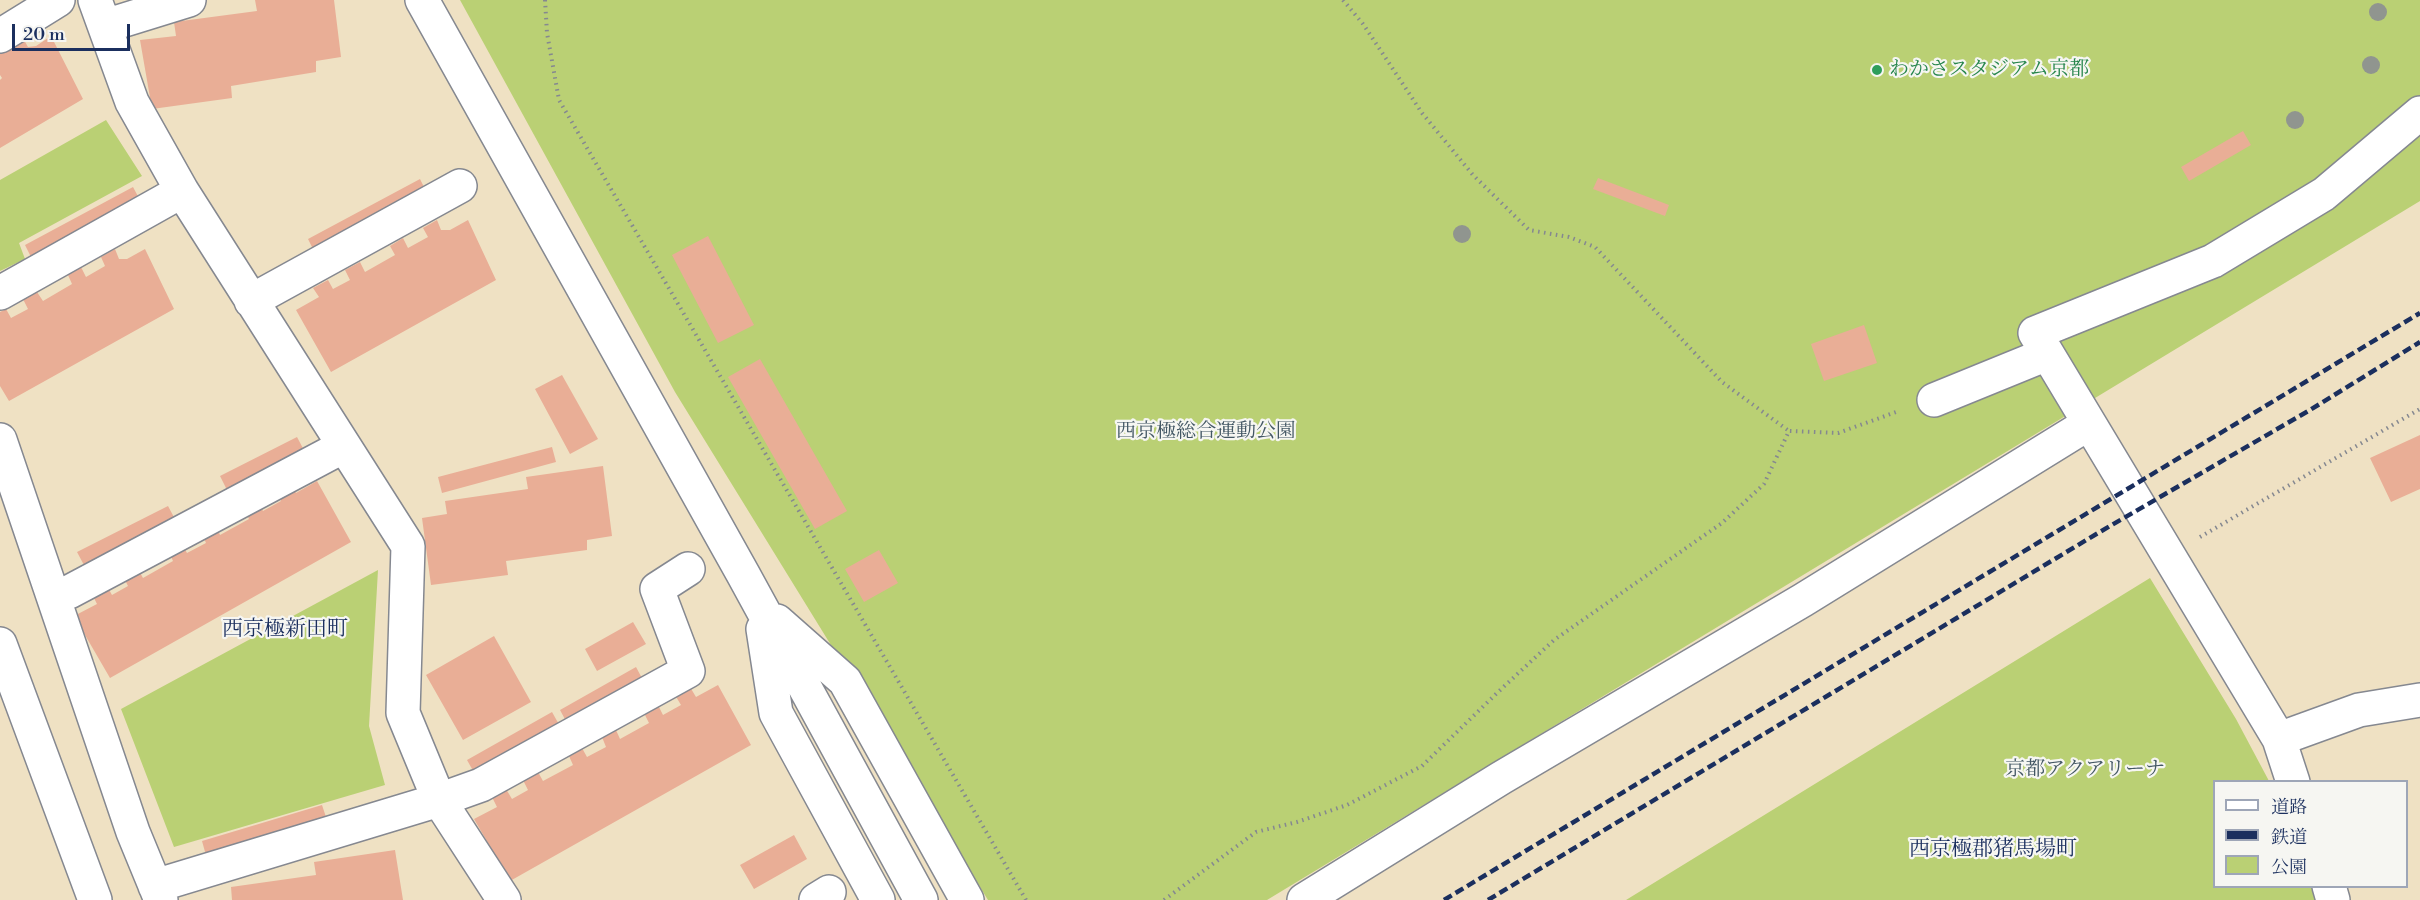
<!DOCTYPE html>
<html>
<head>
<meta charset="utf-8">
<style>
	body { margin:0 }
	#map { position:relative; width:2420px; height:900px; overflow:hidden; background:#efe1c3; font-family:"Libre Bodoni","Noto Serif JP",serif }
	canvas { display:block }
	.legend { position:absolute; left:2213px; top:780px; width:195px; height:108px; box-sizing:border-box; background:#f6f6f2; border:2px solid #9ea6b7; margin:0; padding:8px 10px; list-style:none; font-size:18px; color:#1b2f5e }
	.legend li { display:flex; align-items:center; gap:12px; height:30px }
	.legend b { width:30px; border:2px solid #9ea6b7 }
	.scale { position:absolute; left:12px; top:24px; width:118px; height:27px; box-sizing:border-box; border:3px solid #1b2f5e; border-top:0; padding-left:8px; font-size:18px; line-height:21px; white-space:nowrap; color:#1b2f5e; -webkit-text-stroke:4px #f6f6f2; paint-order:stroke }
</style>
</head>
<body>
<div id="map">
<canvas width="2420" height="900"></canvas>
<ul class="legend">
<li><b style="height:8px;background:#fff"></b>道路</li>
<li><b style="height:8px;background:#1b2f5e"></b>鉄道</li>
<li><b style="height:16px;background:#bad074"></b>公園</li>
</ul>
<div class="scale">20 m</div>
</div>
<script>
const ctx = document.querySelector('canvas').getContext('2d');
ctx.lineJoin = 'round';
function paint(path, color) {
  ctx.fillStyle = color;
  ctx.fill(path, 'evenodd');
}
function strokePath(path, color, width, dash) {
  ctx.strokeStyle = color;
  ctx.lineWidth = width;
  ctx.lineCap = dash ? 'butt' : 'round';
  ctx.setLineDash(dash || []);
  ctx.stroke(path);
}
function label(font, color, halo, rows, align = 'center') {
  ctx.font = font + ' "Libre Bodoni","Noto Serif JP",serif';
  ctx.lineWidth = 4.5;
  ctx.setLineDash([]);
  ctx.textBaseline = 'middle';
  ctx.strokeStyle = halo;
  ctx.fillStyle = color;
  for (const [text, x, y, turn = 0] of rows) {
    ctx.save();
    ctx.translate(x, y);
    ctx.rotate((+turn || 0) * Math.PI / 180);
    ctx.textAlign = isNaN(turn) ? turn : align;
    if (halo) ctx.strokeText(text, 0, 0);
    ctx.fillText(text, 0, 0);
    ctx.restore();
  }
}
const green = new Path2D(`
	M460,0H2420V201L1267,900H988L675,392Z
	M106,120L142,176L19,243L25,259L0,271V180Z
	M378,570L369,726L385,785L174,847L121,709Z
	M2150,578L2236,719L2269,781L2214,782V886L2315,887L2319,900H1626Z`);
const building = new Path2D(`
	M255,0H334L341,57L316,61V72L231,86L232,98L152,109L140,40L176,36L174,22L257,11Z
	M51,36L83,99L0,148V80L2,78L0,75V52L24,40L28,47L36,46Z
	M2243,131L2251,145L2189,181L2181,167Z
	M1598,178L1669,205L1665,216L1593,189Z
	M420,179L427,193L315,253L308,239Z
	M133,187L141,202L33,261L25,245Z
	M437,220L441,230H450L468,220L496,280L331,372L296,310L319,297L313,288L328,280L333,289L350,280L345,270L360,262L365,272L395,255L390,246L403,238L408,248L428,237L423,228Z
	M708,236L754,325L718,343L672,255Z
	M115,249L119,259H127L145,249L174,309L9,401L0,386V312L6,309L11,318L28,309L23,299L37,292L43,301L72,284L68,275L81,267L86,277L105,266L101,257Z
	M1864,325L1877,363L1824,381L1811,344Z
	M760,359L847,511L815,529L728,377Z
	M562,375L598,439L570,454L535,389Z
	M2420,435V489L2391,502L2370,458Z
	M297,437L306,454L228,492L220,476Z
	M552,447L556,462L442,493L438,477Z
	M603,466L612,536L587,540V550L506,561L508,575L431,585L422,518L447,514L445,501L528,489L526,477Z
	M317,481L351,542L110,678L74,616L97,604L92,594L107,586L112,595L128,586L123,576L138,569L143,578L173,561L169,552L182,544L187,553L206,543L202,534L216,526L220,535L249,519L244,509L258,502L263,511L281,501L275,491L291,483L296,493Z
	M168,506L176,521L85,567L77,552Z
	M879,550L898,583L864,602L845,569Z
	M633,622L646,644L597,671L585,649Z
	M494,636L531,702L463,740L426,675Z
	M636,667L643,680L567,723L560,710Z
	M718,685L751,745L510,881L474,819L497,807L492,797L506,789L512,799L528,790L523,780L538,772L543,781L573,765L569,756L582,748L587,757L606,747L602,737L616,730L620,739L649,723L644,713L658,705L663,715L681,705L675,695L690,687L696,697Z
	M552,712L561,728L476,776L467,760Z
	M322,805L328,823L207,859L202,841Z
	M794,835L807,859L754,889L740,865Z
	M395,850L403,900H232L231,887L316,875L314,862Z`);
const path = new Path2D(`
	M545,0L547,33L559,100L1026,900
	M1343,0L1363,24L1422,113L1473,175L1529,230L1569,237L1595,247L1722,382L1789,431
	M2200,537L2420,409
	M1164,900L1256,832L1297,822L1347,805L1422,766L1497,693L1554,640L1722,523L1764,484L1789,431L1838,433L1899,411`);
const minor = new Path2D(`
	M95,0L132,102L182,191L408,546L403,713L439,800L504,900
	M422,0L743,574L921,900
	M105,26L189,0
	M0,36L58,0
	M0,293L182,191
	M251,301L460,186
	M1934,400L2047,354
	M0,440L133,832L161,900
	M69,592L344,446
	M777,621L845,681L967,900
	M763,629L776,713L878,900
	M0,644L95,900
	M2279,739L2359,710L2420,700
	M2293,782L2279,739L2035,333L2213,261L2324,194L2420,113
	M155,886L439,800L481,785L688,671L657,589L688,569
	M2329,886L2333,900
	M816,900L829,892
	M1304,900L1501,778L1803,600L2088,424`);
const rail = new Path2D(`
	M1444,900L2420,313
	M1488,900L2098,533L2310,410L2420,342`);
const trees = [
	[2378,12],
	[2371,65],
	[2295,120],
	[1462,234]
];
const markers = [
	[1877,70,6,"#2e9e5b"]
];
const leisureNames = [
	["わかさスタジアム京都",1889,70]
];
const parkNames = [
	["西京極総合運動公園",1206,432],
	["京都アクアリーナ",2085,770]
];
const neighbourhoodNames = [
	["西京極新田町",285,630],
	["西京極郡猪馬場町",1993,850]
];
paint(green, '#bad074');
paint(building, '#e9ae96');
strokePath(minor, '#858890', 36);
strokePath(path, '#858890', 4, [1.5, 4.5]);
strokePath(minor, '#fff', 33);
strokePath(rail, '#1b2f5e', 4.5, [9, 4.5]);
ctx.fillStyle = '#90958f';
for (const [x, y] of trees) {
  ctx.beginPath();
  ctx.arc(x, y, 9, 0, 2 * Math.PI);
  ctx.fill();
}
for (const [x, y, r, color] of markers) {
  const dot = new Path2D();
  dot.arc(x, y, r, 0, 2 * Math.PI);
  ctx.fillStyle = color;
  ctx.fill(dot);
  strokePath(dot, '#f6f6f2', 2);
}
label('20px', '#27864d', '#f6f6f2', leisureNames, 'left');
label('20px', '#435764', '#f6f6f2', parkNames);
label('21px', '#1b2f5e', '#f6f6f2', neighbourhoodNames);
</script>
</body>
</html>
